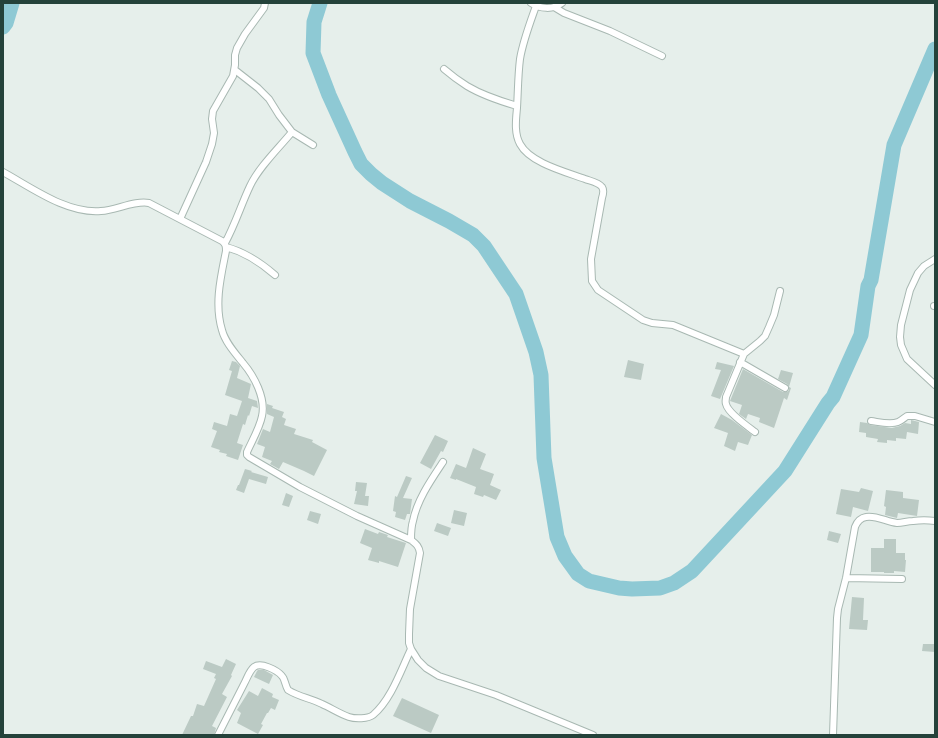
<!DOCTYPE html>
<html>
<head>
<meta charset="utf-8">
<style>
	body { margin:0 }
	#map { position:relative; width:938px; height:738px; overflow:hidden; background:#e6efeb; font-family:"Varela Round",sans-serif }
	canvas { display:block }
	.frame { position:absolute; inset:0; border:4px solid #24423a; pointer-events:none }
</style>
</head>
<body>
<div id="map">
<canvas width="938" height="738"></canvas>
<div class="frame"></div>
</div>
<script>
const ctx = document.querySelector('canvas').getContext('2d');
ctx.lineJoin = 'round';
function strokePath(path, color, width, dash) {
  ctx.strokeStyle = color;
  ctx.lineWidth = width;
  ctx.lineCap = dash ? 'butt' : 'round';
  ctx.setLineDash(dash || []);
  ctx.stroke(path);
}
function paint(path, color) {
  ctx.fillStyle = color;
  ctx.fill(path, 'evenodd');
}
const river = new Path2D(`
	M320,3L314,22L313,53L329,95L355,152L361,164L371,174L382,183L410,201L449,221L473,235L484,246L516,294L536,352L541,375L544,458L557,537L565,556L578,574L589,581L619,588L632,589L660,588L674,583L692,571L785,471L828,403L833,397L861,335L868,286L871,280L894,145L935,49
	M3,27L6,23L12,3`);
const building = new Path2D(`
	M628,360L644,364L641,380L624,377Z
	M232,361L236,362L240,366L237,378L251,384L248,398L257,401L258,408L252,406L249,416L248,415L245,425L243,424L237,443L243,445L238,460L226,456L227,454L219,452L220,450L211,447L217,431L212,429L214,422L227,426L230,414L237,416L242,401L225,395L232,371L229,370Z
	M717,362L734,366L720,399L711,396L721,370L715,369Z
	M743,369L783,392H787L789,390V387L791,388L787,400L784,398L774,428L759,422L760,418L748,414L746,419L739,414L742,405L730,401Z
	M781,370L793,373L789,387L787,384L778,379Z
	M267,404L273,406L272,408L284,412L282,417L286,419L284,425L296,429L294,434L313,440L312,442L327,450L314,476L304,471L283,462L279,469L270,464L272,461L262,457L265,447L257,444L263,429L270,432L274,417L267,414Z
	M721,414L732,420L752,435L748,445L738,442L735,451L724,446L728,433L714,428Z
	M911,420L919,422L918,434L907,432L906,439L896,438V441L887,440V443L877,442L878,439L866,437V433L859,432L860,422L867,423L870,425L892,428L900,426L905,423L911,424Z
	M435,435L448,441L443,452L441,451L431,469L420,463Z
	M473,448L486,454L480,469L494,474L490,485L501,490L496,500L484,495L483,497L474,494L476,487L456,479V480L450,478L456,464L466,468Z
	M245,469L252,471L251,472L268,477L266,484L249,479L244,493L236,490L238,485H239Z
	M406,476L412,478L403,498L412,499L410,514H407L405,520L395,517L396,512L393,511L395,496L397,497Z
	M356,482L367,483L365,496H369L368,506L354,504L357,491H355Z
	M861,488L873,491L868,511L853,507L851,517L836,514L841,489L859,492Z
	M886,490L903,492V498L919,500L917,516L898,513L897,518L885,515L886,507L884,506Z
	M286,493L293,496L289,507L282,505Z
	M454,510L467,513L464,526L451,523Z
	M310,511L321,514L318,524L307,520Z
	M437,523L451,528L448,536L434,531Z
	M365,529L378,534L379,532L388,535L387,537L406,543L398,567L379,561V563L368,560L372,548L360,543Z
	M829,531L841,534L838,543L827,540Z
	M884,539H896V553H905V560H906L905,572L894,571V573H884V572H871V548H884Z
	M852,597L864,598L863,620H868L867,630L849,629Z
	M923,644H935V652L922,651Z
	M226,659L236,664L231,675L232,676L222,694L227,697L212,726L216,728L214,735H182L191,716H193L197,704L204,706L216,679L214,678L216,674L203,669L206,661L222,667Z
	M258,670H264L273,675L269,684L254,677L257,671Z
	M262,688L273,694L272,697L279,700L275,710L271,708L268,713H267L261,724L263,725L258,734L237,723L241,713L237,710L249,691L258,696Z
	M402,698L439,715L431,733L393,716Z`);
const street = new Path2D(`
	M531,3C540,9 553,10 562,3
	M536,6C530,23 523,41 520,59C518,75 518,91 517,108C516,119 514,133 520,144C530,163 566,172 585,179C590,181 598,182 602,187C604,190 603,195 602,198L591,259L592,281L598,290L643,320L652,323L673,325L744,354
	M554,7L564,13L610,31L662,56
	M444,69C451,75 459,81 467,86C482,95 500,101 517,106
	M235,70L258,88L269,99L279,115L292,132
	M3,172C32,188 67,214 101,211C116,210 136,200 149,203L222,241C226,244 226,247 226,251C221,276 214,304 222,330C225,342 235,353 243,363C254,376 266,398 262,416C260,427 252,441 247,452V455L249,457L300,487L357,516L411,540C416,544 419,546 420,553L410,609L409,634V643L411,649L418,660L426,668L439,676L496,695L593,735
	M180,219L206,162L212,144L214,133L212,119L213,111L233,76L235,65V55L237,48L245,34L264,8L265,3
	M225,243C235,225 241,205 250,186C259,167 278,149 292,132L313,145
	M226,247C245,252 260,262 275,275
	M935,259L924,266L918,273L910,290L901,325L900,337L901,345L907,359L935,385
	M934,306H935
	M740,362L785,388
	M871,421C879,422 890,425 898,422C901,421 904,418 907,416H915L935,422
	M755,432C747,426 728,413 726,404C725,401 726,400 726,397L744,354L760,341L765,336L769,327L774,315L780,291
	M411,540C411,534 411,527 413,521C417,500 431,480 443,462
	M846,578L902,579
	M218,735C227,717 236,700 245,682C247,678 250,670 254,667C261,662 277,670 282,676C285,679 285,685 288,690C299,697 310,698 322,704C331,708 340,714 349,717C355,719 368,719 373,715C391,700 401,670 411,649
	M833,735L837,618L838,609L846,578L855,527C857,522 860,518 866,517C876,515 887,522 897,523C903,523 907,521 913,521C920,520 928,520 935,521`);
strokePath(river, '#8ec9d4', 15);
paint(building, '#bbcac4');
strokePath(street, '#a8b8b2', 8);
strokePath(street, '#fff', 6);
</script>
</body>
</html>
